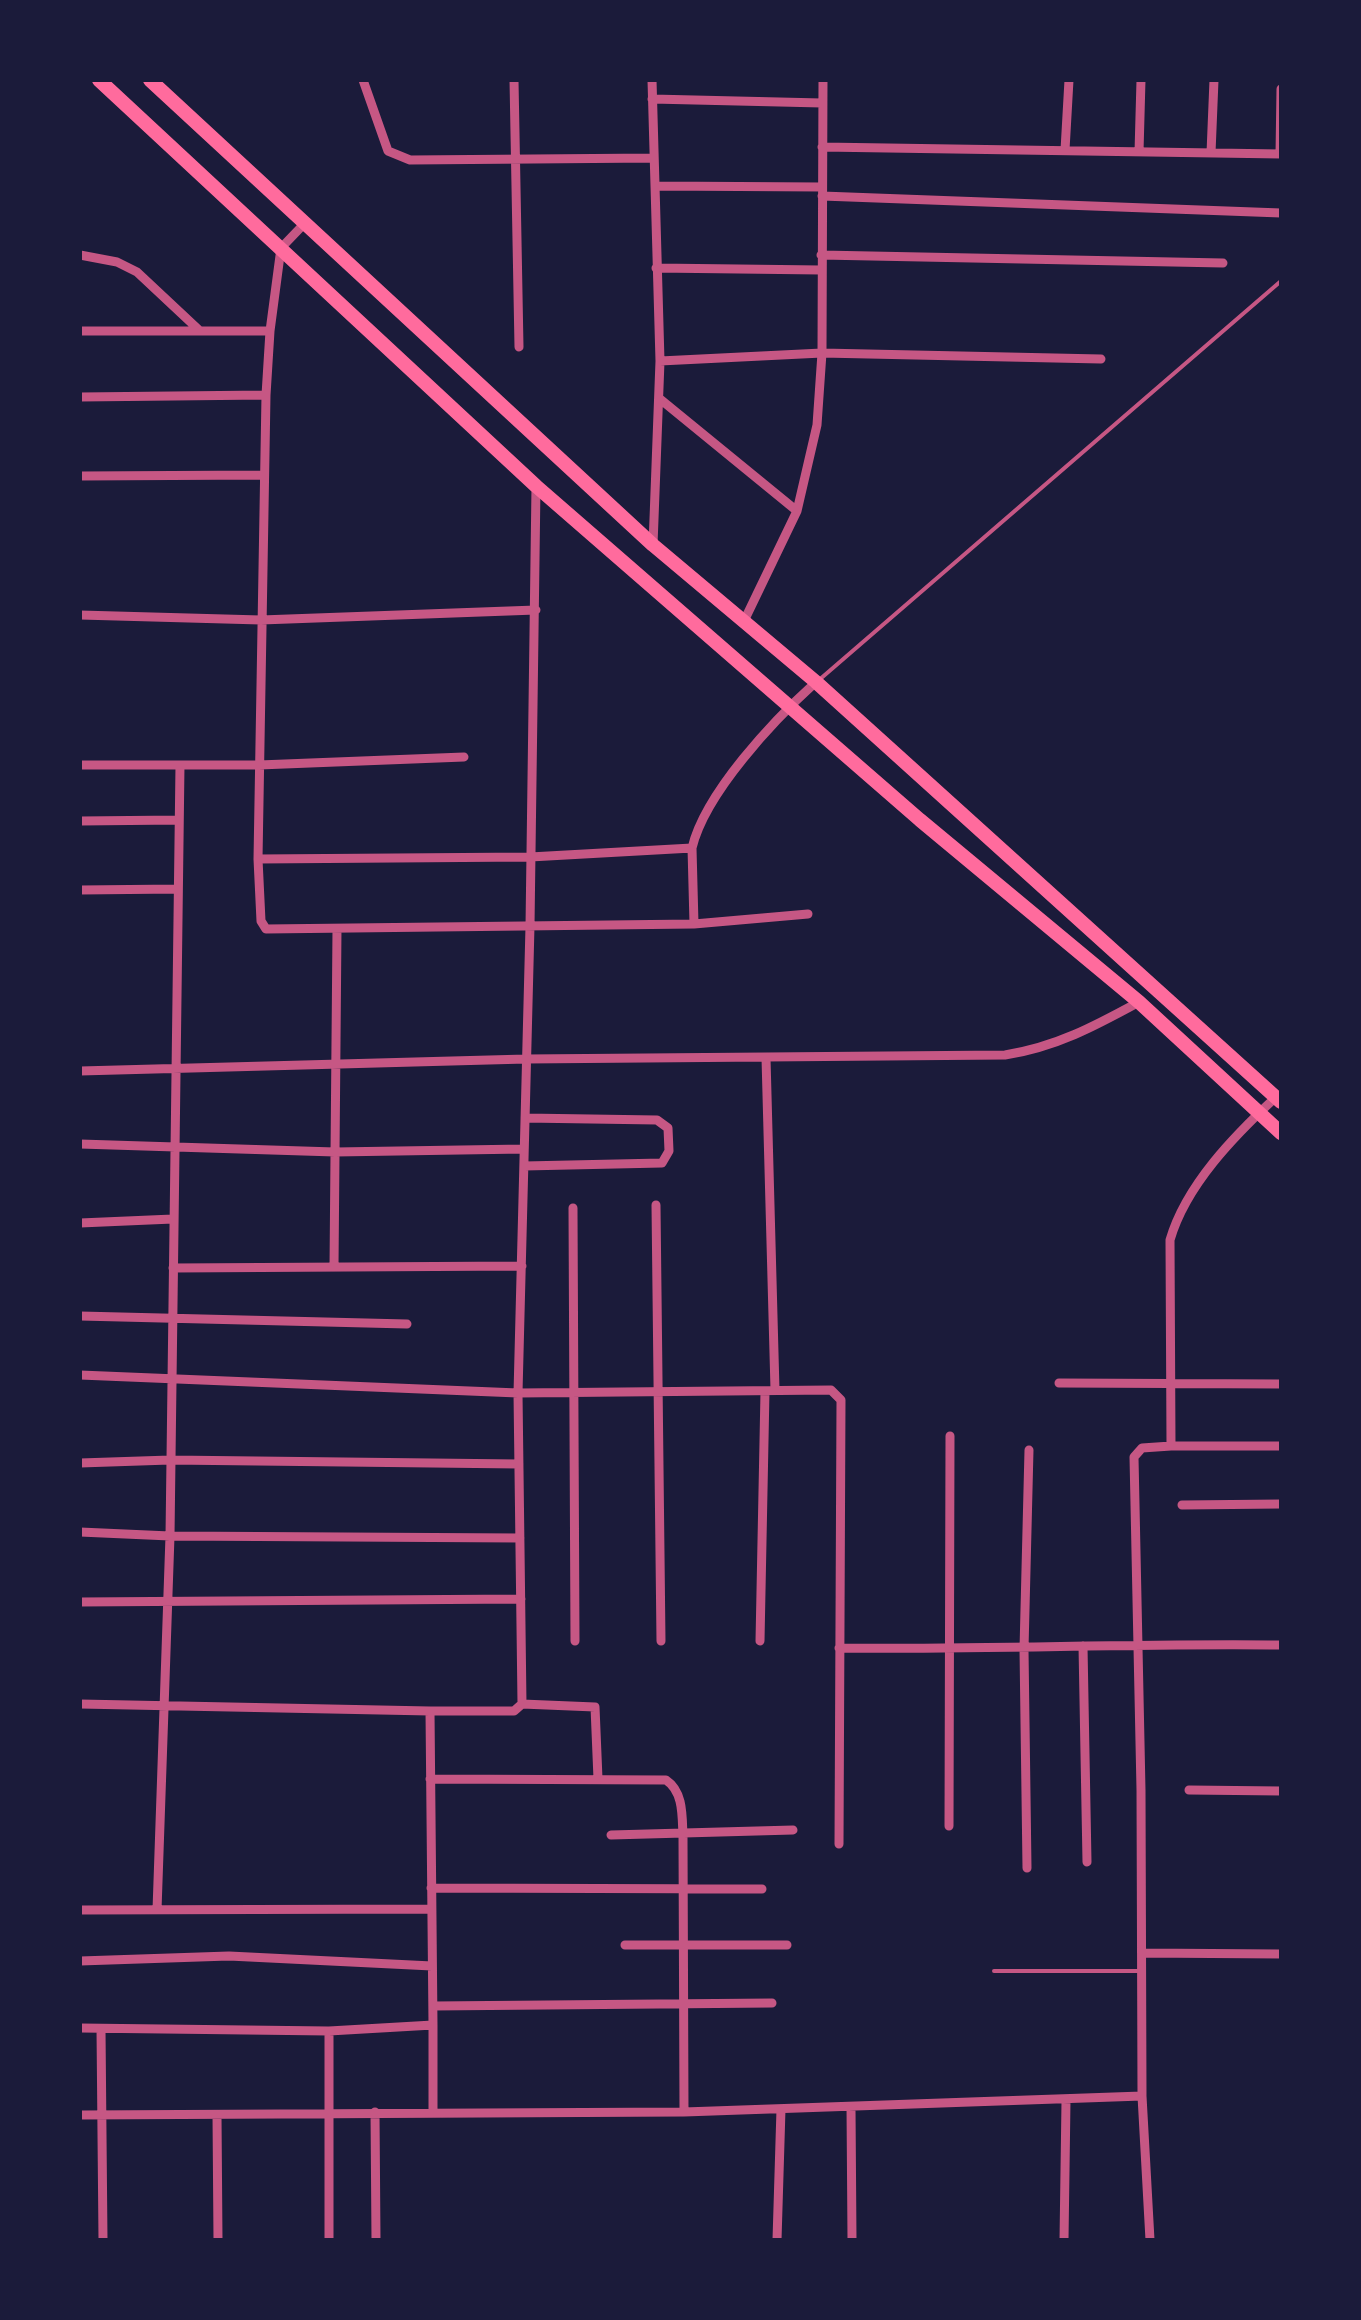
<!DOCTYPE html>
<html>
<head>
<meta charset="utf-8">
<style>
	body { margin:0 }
	#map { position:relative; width:1361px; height:2320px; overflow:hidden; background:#1b1b3a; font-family:"PT Sans Narrow",sans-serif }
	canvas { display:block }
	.frame { position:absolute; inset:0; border:82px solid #1b1b3a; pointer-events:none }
</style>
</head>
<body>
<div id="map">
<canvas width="1361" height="2320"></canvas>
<div class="frame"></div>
</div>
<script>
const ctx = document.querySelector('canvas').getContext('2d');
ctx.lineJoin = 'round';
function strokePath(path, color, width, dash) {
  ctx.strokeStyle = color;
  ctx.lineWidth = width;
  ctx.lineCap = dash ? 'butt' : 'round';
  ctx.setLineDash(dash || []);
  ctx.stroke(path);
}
const service = new Path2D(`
	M819,680L1281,281
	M994,1971H1142`);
const minor = new Path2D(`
	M363,80L388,151L410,160L654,158
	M514,80L519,347
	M652,80L660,361L653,545
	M652,99L822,103
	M822,147L1281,154
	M1065,150L1069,80
	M1139,152L1141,80
	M1211,153L1214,80
	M1280,154L1281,89
	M655,186L822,187
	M822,196L1281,213
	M305,223L281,248L270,331L266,395L258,859L261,921L266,929L694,924L808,914
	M80,255L117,262L137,272L200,331
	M821,255L1223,263
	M656,268L821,270
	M80,331H270
	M660,361L822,353L1101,359
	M80,397L266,395
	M660,399L797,511
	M80,476L264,475
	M536,486L530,926L518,1393L831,1390L841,1400L839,1844
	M80,615L261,620L536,610
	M745,619L797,511L817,425L822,353L823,80
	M80,765H259L464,757
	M80,821L179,820
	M692,848L694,924
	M258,859L530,857L692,848C705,793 774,720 816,682
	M80,890L178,889
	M766,1058L775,1390
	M80,1071L526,1059L1005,1055C1056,1047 1095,1026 1139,1002
	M80,1144L335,1152L524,1149
	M524,1166L662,1163L669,1151L668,1128L657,1120L525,1118
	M656,1205L661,1641
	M573,1208L575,1641
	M80,1223L173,1219
	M334,1267L337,929
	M173,1268L522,1266
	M80,1316L407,1324
	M80,1375L518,1393L522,1704L514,1711H430L433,2025L329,2031V2240
	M1059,1383L1281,1384
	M1171,1446H1281
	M80,1463L170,1460L519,1464
	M1182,1505L1281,1504
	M80,1532L170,1536L520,1538
	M80,1602L521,1599
	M760,1641L765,1391
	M1083,1646L1087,1862
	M839,1648C987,1650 1134,1643 1281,1645
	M80,1704L430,1711
	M522,1704L595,1707L598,1779
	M1189,1790L1281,1791
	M949,1826L950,1436
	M611,1835L793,1830
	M1027,1868L1024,1649L1029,1450
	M431,1888L762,1889
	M80,1910L431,1909
	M157,1910L170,1536L180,765
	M625,1945H787
	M1142,1953L1281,1954
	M80,1961L229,1956L432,1966
	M433,2006L772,2003
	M433,2025V2112
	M80,2028L329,2031
	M101,2029L103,2240
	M851,2107L852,2240
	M375,2112L376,2240
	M684,2112L1142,2096
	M80,2115L684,2112L683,1837C682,1817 684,1792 666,1780L430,1779
	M217,2115L218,2240
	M777,2240L781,2109
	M1064,2240L1066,2101
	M1150,2240L1142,2096L1141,1790L1134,1457L1142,1448L1171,1446L1170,1240C1186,1185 1234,1136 1276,1097`);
const primary = new Path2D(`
	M99,80L536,486L920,820L1139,1002L1281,1133
	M150,80L653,545L816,682L1281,1102`);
strokePath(service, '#c65784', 4);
strokePath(minor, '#c65784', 9);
strokePath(primary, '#ff6b9d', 14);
</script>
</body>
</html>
